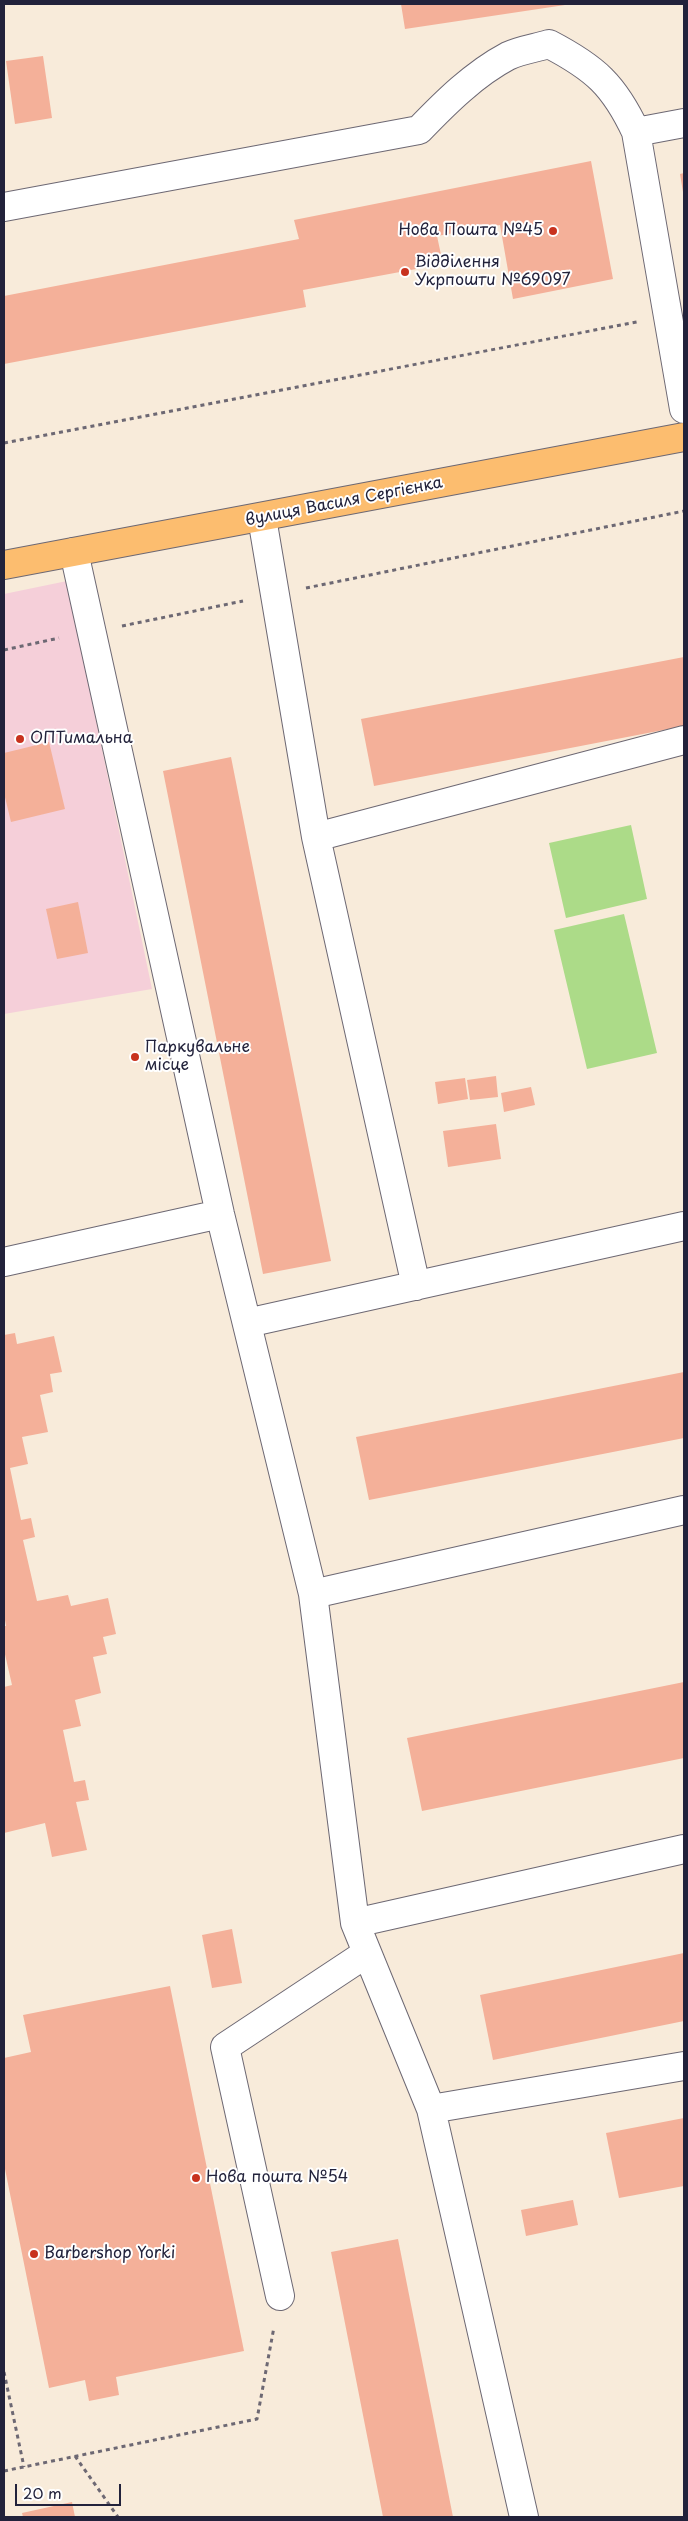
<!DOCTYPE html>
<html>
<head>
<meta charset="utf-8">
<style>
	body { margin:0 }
	#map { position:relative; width:688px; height:2521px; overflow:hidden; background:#f8ebda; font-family:"Playpen Sans",sans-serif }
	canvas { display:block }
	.frame { position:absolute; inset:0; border:5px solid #22223b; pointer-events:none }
	.scale { position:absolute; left:15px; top:2484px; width:106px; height:22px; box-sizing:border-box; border:2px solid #22223b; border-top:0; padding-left:6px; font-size:15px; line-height:18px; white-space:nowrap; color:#22223b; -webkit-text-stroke:4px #fff; paint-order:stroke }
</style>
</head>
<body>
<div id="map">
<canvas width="688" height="2521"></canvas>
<div class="frame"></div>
<div class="scale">20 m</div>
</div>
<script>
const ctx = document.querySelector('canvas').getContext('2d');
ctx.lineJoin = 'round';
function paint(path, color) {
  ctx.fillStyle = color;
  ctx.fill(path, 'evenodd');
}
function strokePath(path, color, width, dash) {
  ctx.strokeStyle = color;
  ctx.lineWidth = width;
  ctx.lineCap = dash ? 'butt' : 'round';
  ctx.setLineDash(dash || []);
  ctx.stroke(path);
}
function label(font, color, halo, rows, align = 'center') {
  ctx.font = font + ' "Playpen Sans",sans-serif';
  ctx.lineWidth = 4;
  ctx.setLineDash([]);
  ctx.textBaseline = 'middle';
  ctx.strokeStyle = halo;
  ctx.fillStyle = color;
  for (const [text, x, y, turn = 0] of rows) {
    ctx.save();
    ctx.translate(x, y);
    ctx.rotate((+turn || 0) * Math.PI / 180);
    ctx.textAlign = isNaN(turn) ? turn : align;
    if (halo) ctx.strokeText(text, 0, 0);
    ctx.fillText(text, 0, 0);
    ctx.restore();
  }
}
const built = new Path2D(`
	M67,581L152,989L4,1014V594Z`);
const green = new Path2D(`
	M631,825L647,899L566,918L549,843Z
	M624,914L657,1053L587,1069L554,930Z`);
const building = new Path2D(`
	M401,4H565V5L405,29Z
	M43,56L52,118L15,124L6,61Z
	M591,161L613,279L513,299L500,225L437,236L443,264L303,290L306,307L4,364V296L299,239L294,220Z
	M684,173V192H683L680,174Z
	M684,657V726L374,786L361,719Z
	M49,742L65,809L11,822L4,793V753Z
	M231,757L331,1261L263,1274L163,771Z
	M78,902L88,953L57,959L46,909Z
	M496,1076L498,1097L470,1100L467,1080Z
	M465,1078L468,1099L438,1104L435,1082Z
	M531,1087L535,1105L504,1112L501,1093Z
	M496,1124L501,1159L448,1167L443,1131Z
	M15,1333L17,1344L54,1336L62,1372L50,1374L53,1392L40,1395L48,1432L22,1437L28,1464L10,1468L21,1520L31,1518L35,1537L23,1540L37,1601L68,1595L71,1606L108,1598L116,1634L103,1637L107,1654L93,1657L101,1693L75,1700L81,1726L63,1730L74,1782L85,1780L89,1800L76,1802L87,1850L52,1857L45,1823L4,1833V1687L12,1685L4,1650V1626H6L4,1614V1335Z
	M684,1372V1438L369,1500L356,1437Z
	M684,1682V1758L422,1811L407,1738Z
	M232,1929L242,1983L212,1988L202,1935Z
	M684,1953V2021L493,2060L480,1995Z
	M170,1986L244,2351L116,2377L119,2395L89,2401L85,2380L49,2388L4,2164V2058L31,2052L23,2015Z
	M684,2118V2186L619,2198L606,2133Z
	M573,2200L578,2225L526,2236L521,2210Z
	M398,2239L453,2517H383L331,2252Z
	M72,2502L75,2517H23L22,2513Z`);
const path = new Path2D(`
	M4,443L637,322
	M306,588L684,511
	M122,626L243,601
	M4,650L59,638
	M4,2372L24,2467
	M75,2456L118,2517
	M4,2471L257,2419L274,2327`);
const minor = new Path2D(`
	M684,123L636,132L684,409
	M4,207L419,130C445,103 474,74 508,56C520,50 536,48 549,44C595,68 614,85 636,132
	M262,518L316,837
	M74,552L220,1214L313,1594L355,1923L431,2109L524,2517
	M4,1262L220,1214
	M416,1286L316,837L684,740
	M247,1323L684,1226
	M313,1594L684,1510
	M355,1923L684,1849
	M431,2109L684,2066
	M280,2296L225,2047L367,1953`);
const major = new Path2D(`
	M4,565L684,437`);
const markers = [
	[553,231,5,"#c8321e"],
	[405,272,5,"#c8321e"],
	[20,739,5,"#c8321e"],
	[135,1057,5,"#c8321e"],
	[196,2178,5,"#c8321e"],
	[34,2254,5,"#c8321e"]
];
const poiNames = [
	["Нова Пошта №45",543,231,"right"],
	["Відділення",415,263],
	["Укрпошти №69097",415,281],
	["ОПТимальна",30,739],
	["Паркувальне",145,1048],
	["місце",145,1066],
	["Нова пошта №54",206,2178],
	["Barbershop Yorki",44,2254]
];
const streetNames = [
	["вулиця Василя Сергієнка",344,502,-11]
];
paint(built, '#f5cfd9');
paint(green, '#acdb88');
paint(building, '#f4b099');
strokePath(minor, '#6d6873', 30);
strokePath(major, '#6d6873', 30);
strokePath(path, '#6d6873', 3, [4, 4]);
strokePath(minor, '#fff', 28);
strokePath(major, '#fcbd6f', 28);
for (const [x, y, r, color] of markers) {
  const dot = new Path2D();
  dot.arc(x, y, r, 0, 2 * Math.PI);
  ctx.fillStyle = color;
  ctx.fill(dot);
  strokePath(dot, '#fff', 2);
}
label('16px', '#22223b', '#fff', poiNames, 'left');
label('16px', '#22223b', '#fff', streetNames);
</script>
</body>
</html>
